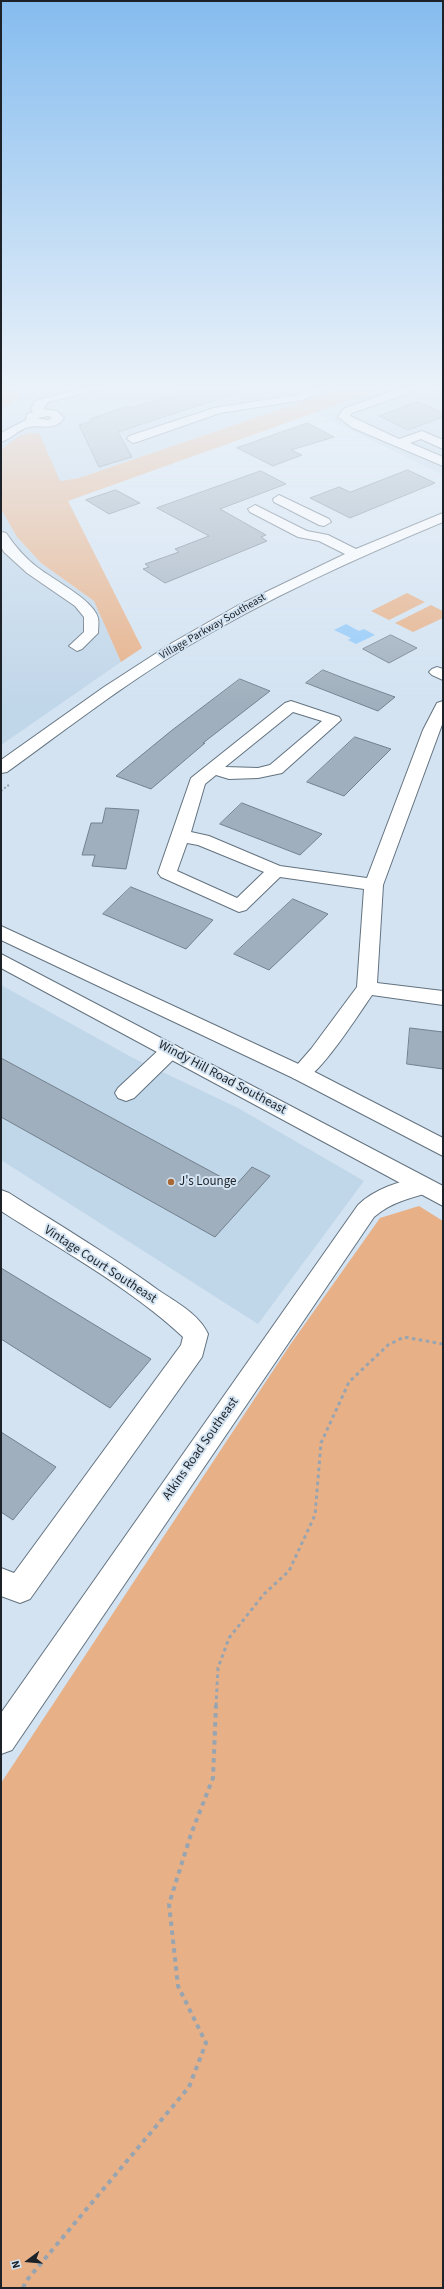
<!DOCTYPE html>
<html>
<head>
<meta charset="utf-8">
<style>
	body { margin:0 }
	#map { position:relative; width:444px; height:2289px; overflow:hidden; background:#d3e3f2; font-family:"Source Sans 3",sans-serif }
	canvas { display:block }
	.frame { position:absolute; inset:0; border:2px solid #1c2228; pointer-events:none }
	.north { position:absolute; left:8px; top:2241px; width:40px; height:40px; -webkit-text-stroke:3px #d3e3f2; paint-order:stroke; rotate:254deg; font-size:11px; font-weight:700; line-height:16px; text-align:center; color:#1c2228 }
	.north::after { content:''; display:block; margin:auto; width:14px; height:18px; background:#1c2228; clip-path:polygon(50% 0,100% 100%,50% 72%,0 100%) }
</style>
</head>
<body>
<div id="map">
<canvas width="444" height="2289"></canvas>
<div class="frame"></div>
<div class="north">N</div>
</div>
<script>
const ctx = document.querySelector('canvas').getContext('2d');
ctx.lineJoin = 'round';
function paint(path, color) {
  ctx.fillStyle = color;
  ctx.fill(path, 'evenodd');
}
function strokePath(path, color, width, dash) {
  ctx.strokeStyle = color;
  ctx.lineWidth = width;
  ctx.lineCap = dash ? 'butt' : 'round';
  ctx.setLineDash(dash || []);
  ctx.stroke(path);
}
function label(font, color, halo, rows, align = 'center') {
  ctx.font = font + ' "Source Sans 3",sans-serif';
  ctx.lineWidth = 4;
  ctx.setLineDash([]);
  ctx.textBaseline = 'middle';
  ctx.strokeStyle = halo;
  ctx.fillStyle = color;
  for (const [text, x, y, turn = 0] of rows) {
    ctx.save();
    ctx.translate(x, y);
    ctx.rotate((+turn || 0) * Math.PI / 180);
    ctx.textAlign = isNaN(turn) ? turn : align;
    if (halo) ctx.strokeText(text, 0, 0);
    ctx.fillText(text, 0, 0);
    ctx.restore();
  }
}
const built = new Path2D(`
	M14,385H351L79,478L1,491V408L20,397Z
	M392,385L443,395V475L313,412Z
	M1,509L17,537L41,563L94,601L121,662L1,745Z
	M1,985L133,1058L238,1108L364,1181L258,1324L1,1160Z`);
const green = new Path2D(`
	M1,385H14L20,397L1,408Z
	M351,385H392L68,501L142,648L121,662L94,601L41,563L17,537L1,509V450C14,439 21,432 39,433L60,481L79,478Z
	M407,593L425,602L389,620L371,611Z
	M431,605L443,611V618L413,632L395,623Z
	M419,1206L443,1221V2288H1V1783L290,1345L380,1218Z`);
const water = new Path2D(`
	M346,624L359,631L364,629L375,635L356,644L348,640L351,638L334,630Z`);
const building = new Path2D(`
	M196,385H251L252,388L118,432L132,457L99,467L79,425L92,421L90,419L127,406L130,408L180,393L177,391Z
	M418,402L443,413V417L408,430L379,416Z
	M308,423L334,437L291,450L302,455L273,466L237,448Z
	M408,470L435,483L350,518L310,498L339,487L350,492Z
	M261,471L286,484L220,509L266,535L261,537L267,541L165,583L143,569L149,567L145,564L179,552L175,549L209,536L157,508Z
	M116,490L140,503L109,514L86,500Z
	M391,635L417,648L389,663L363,649Z
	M323,670L351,681L395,697L378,711L306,683Z
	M240,679L270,691L203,743H205L151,789L116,776L171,731Z
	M355,737L391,749L344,796L307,782Z
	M242,803L322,834L300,855L220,824Z
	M106,808L139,810L126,869L92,866L95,855H82L91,823H102Z
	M131,887L213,920L186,949L103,914Z
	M293,899L328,914L269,970L234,954Z
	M410,1028L443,1032V1069L407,1064Z
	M1,1058L236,1185L252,1167L270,1176L215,1237L1,1117Z
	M1,1268L151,1359L110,1408L1,1339Z
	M1,1432L56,1467L13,1520L1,1512Z`);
const pathFar2 = new Path2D(`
	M1,791L10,784`);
const pathFar1 = new Path2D(`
	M216,1706L218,1668L229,1638L264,1594L289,1571L315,1515L321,1443L349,1382L388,1345L404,1337L443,1344`);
const path = new Path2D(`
	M23,2288L27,2280L189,2087L206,2043L178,1986L169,1904L191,1834L213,1778L216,1705`);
const minor = new Path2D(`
	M93,385H111L109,387L48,402L43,409L57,411L64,418C54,432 43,424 29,427C19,429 11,439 1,442V433L26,420L27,414L33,412L31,409L35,401ZM49,416L52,418L48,420L37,418Z
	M323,385H338L303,400L220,413L137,442L133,443L127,439L129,436L214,408L297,395Z
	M410,385L443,387V393L422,388L352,413L350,416L399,439L422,431L443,440V449L421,439L410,443L443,457V466L353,428L338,417L343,409Z
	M279,495L329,519L331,522L324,526L319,525L274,502L273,499Z
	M255,505L307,531L328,535L356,549L443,513V522C354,559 266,599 183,649C122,686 65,730 7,772L1,773V760L104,687L172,643L237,606L345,554L319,541L298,537L250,512L248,509Z
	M1,532L6,533C15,546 24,557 37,567C52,579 94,600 98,618C99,622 98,628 98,633L82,649L77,651L69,646L84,632V617L75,606L27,573L4,552L1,547Z
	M437,667L443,669V680L432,675L429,672L432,669Z
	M291,701L339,717L341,720L282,773L258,778L229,779L216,775L205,784L191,832L209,836L280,866L367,878L423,730L437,703L443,701V722L383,885L377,983L443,991V1005L372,995C359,1014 324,1068 307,1078C303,1081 298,1080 293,1078L290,1073L311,1049L357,987L364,889L280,877L246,910L239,912L161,877L158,873L191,778L285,703ZM293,712L322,721L270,765L258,768L225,767ZM187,843L198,845L264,872L237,898L177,871Z
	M170,1044L177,1046L180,1051L177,1056L134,1098L126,1101L118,1098L115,1093L118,1088L163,1046Z
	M422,1177L430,1180L433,1186L430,1192C409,1199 391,1202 374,1217L12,1750L1,1754V1713L358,1205C376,1188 398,1182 422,1177Z
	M1,1190L9,1193C59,1225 110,1255 158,1290C176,1302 199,1314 208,1334L202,1357L30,1599L20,1603L1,1596V1568L14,1573L181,1345L183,1337C132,1289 60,1249 1,1211Z`);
const major = new Path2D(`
	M1,926L307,1068L443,1138V1156L293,1078L1,940Z
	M1,954L443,1186V1206L1,968Z`);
const markers = [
	[171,1182,4,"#aa6934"]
];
const farStreetnames = [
	["Village Parkway Southeast",213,627,-30]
];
const streetNames = [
	["Windy Hill Road Southeast",222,1078,28],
	["Vintage Court Southeast",100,1265,33],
	["Atkins Road Southeast",201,1449,-55]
];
const poiNames = [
	["J's Lounge",179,1182]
];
paint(built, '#c0d6e9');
paint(green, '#e7b087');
paint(water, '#92c9f9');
paint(building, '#a0afbd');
strokePath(building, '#72818e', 1);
strokePath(minor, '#63727f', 2);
strokePath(major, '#63727f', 2);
strokePath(pathFar2, '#98a5b1', 2, [2, 2]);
strokePath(pathFar1, '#98a5b1', 3, [3.5, 3.5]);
strokePath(path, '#98a5b1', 4, [4.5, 4.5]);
paint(minor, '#fff');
paint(major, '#fff');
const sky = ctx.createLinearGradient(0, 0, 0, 705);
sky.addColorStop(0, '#85bcef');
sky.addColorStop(0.55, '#ebf2f9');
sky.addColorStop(1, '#ebf2f900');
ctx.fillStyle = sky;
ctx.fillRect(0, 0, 444, 705);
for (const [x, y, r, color] of markers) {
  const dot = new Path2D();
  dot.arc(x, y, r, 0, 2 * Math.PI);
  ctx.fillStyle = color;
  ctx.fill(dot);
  strokePath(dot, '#d3e3f2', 1.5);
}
label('11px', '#1c2228', '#d3e3f2', farStreetnames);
label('13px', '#1c2228', '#d3e3f2', streetNames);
label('13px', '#1c2228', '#d3e3f2', poiNames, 'left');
</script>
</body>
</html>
